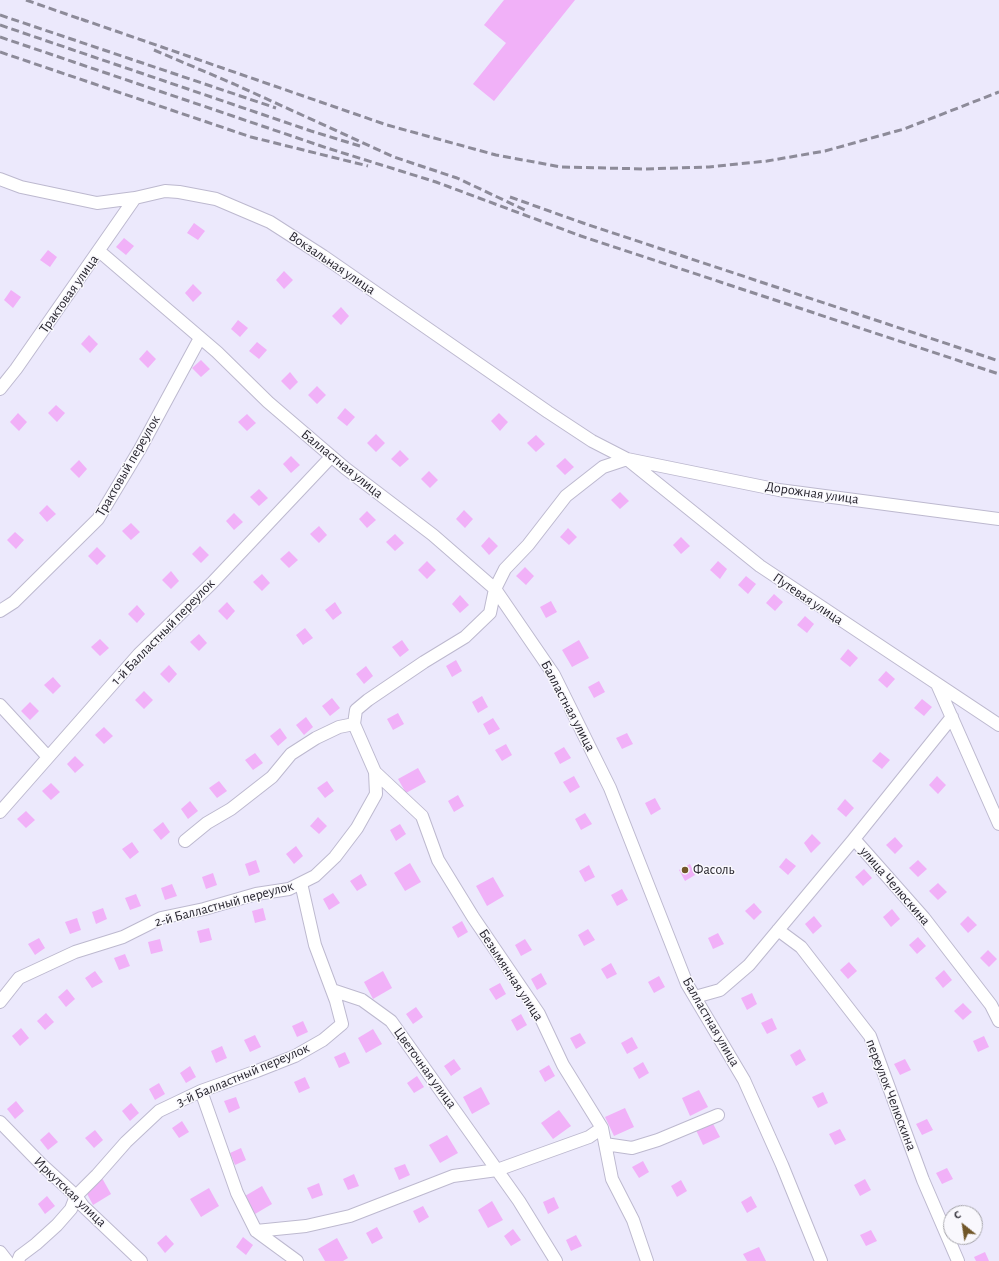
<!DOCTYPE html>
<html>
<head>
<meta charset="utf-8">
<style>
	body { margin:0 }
	#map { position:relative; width:999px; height:1261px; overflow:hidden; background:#ece9fc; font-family:"Alegreya Sans",sans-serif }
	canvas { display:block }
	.north { position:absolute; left:943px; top:1205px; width:40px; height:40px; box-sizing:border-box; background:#f9f8fd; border:1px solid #a5a4aa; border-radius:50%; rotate:330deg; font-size:11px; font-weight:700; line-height:16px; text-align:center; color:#27252e }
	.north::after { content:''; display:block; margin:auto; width:14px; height:18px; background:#715729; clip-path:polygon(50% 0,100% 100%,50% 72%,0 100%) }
</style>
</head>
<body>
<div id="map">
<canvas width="999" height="1261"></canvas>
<div class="north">С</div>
</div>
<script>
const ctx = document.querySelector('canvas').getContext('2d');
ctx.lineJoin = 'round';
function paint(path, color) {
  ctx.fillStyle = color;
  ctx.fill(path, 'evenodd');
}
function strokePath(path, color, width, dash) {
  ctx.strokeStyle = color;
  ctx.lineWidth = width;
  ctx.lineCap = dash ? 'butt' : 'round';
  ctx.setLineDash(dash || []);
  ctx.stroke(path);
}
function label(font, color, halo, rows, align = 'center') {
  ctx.font = font + ' "Alegreya Sans",sans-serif';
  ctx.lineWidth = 3;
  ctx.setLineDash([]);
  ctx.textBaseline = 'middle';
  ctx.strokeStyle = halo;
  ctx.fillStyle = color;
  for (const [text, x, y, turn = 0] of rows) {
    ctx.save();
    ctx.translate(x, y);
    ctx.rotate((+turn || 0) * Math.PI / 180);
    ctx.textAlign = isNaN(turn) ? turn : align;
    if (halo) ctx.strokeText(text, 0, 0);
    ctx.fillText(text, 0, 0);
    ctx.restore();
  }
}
const building = new Path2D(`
	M504,0H575L494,101L473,84L506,43L484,25Z
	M194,223L205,231L198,240L187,233Z
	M124,238L134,246L126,255L116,247Z
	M48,250L57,257L50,267L40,260Z
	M284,271L293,280L284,289L276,280Z
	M193,284L202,293L193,302L185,293Z
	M11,290L21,297L13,308L4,300Z
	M341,307L349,316L341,325L332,316Z
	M238,320L248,328L240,337L231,329Z
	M89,335L98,344L90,353L81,344Z
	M257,342L267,350L259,359L249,351Z
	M147,350L156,359L148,368L139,359Z
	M201,360L210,369L201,377L192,368Z
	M290,372L298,382L290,390L281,381Z
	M317,386L326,395L317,404L308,395Z
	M56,405L65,413L57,422L48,413Z
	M345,408L355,417L347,426L337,418Z
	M18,413L27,422L19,431L10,422Z
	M499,413L508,422L500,431L491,421Z
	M247,414L256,423L247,431L238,422Z
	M376,434L385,443L376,452L367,443Z
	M536,435L545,444L536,452L527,443Z
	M400,450L409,459L400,467L391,459Z
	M291,456L300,465L291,473L283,464Z
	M565,458L574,467L565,475L556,466Z
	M79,460L87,469L79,478L70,469Z
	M429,471L438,480L430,488L421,479Z
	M259,489L268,498L259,506L250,497Z
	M620,492L629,501L620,509L611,500Z
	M47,505L56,514L47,522L39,513Z
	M464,510L473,519L465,528L456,519Z
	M367,511L376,520L367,528L359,519Z
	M234,513L243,522L234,530L226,521Z
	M131,523L140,532L131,540L122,531Z
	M319,526L327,535L319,543L310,534Z
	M568,528L577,537L569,545L560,537Z
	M15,532L24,540L16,549L7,540Z
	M395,534L404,543L395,551L386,542Z
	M489,537L498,546L489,555L481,546Z
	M681,537L690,546L681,554L673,545Z
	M200,546L209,555L201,563L192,554Z
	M97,547L106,556L97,565L88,556Z
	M289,551L298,560L289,568L280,559Z
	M427,561L436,570L427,579L418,570Z
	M718,561L727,569L720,579L710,570Z
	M525,567L534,576L526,585L516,576Z
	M171,571L179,581L171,589L162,580Z
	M262,574L270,583L262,591L253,582Z
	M746,576L756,584L748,594L738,585Z
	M774,594L783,602L775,611L766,603Z
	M460,595L469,605L460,613L452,604Z
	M551,601L557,612L546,618L540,607Z
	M227,602L235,611L227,620L218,611Z
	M335,602L342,613L333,620L325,610Z
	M137,605L145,614L137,623L128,614Z
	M805,616L814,624L807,633L797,625Z
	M305,628L313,638L303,645L296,635Z
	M199,634L207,643L199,651L190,642Z
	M100,639L109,648L100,656L91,647Z
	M402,640L409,650L400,657L392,647Z
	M579,640L589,658L572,667L562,650Z
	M848,649L858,658L850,667L840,659Z
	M456,660L462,671L452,677L446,666Z
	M169,665L177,674L169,683L160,674Z
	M366,666L373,676L364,684L356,674Z
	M886,671L895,679L887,688L878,680Z
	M53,677L61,686L53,694L44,685Z
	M599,681L605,692L594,698L588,687Z
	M144,691L153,700L144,709L135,700Z
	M482,696L488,707L478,713L472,702Z
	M332,698L340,708L330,716L322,706Z
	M922,699L932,707L924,716L914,708Z
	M30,702L39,711L30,720L21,711Z
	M398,713L404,724L393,730L387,719Z
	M306,717L313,727L304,735L296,725Z
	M493,718L500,729L489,735L483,724Z
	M104,727L113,736L104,744L95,735Z
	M280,728L287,738L278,746L270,736Z
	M627,733L633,744L622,749L616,738Z
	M506,744L512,755L502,761L495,750Z
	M564,747L571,758L560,764L554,753Z
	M880,752L890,760L882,769L872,761Z
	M255,753L263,763L253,770L245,760Z
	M75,756L84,765L75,773L67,764Z
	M418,768L426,782L406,793L398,779Z
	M574,776L580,787L570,793L563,782Z
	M937,776L946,785L938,794L929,785Z
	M219,781L227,791L217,798L209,788Z
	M327,781L334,791L325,798L317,788Z
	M51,783L60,792L51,800L42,791Z
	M458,795L464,806L454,812L448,801Z
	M655,798L661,809L651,815L645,803Z
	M845,799L854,808L846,817L837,809Z
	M190,801L198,811L188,819L181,809Z
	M26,811L35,820L26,828L17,819Z
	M585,813L592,824L581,830L575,819Z
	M318,817L327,826L319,834L310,826Z
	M163,822L170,832L161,840L153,830Z
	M400,824L406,834L396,841L390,830Z
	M812,834L821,843L811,853L804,843Z
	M895,837L903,846L895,854L886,845Z
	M132,842L139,852L130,859L122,849Z
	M296,846L303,856L294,864L286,854Z
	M786,858L796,866L788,875L779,867Z
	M256,860L260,872L249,876L245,864Z
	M918,860L927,869L918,877L909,868Z
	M410,863L421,882L405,891L394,873Z
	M690,864L695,875L685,881L679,870Z
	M589,865L595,877L585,882L579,871Z
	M864,869L872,878L863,886L855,877Z
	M213,873L217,885L206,889L202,877Z
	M361,874L367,885L357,891L350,881Z
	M493,877L504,896L487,906L476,886Z
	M938,883L947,892L938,900L929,891Z
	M172,884L177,896L165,900L161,888Z
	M622,889L628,900L617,906L611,895Z
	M333,893L340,903L329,910L323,899Z
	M136,894L141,906L130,910L125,898Z
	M754,903L762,912L754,920L745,911Z
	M103,908L107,919L96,924L92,912Z
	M263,908L266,920L255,923L252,911Z
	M892,909L900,919L891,927L883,917Z
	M814,916L822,926L813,934L805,924Z
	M968,916L977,925L968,933L960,924Z
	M77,918L81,930L70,934L65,922Z
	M462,921L468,932L458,938L452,927Z
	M209,928L212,940L200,943L197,931Z
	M588,929L595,940L584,946L578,935Z
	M718,933L724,944L713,949L708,938Z
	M918,937L926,946L917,954L909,945Z
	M39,938L45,948L35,955L28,944Z
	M160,939L163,951L151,954L148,942Z
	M525,939L532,950L521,956L515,945Z
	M988,950L997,959L989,967L980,958Z
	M125,954L130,966L119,970L114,958Z
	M849,962L857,971L848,979L840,970Z
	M611,963L617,974L607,979L601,969Z
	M944,970L952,980L943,988L935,978Z
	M95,971L103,982L92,988L85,978Z
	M383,971L392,988L373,999L364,982Z
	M541,973L547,984L537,990L531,979Z
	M659,976L665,987L654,993L648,982Z
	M500,983L506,994L496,1000L489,989Z
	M67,989L75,999L66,1007L58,997Z
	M752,993L757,1004L747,1010L741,998Z
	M963,1003L972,1012L963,1020L954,1011Z
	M416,1007L423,1017L413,1024L406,1014Z
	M46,1013L54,1022L45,1030L37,1021Z
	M521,1014L527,1025L517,1031L511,1020Z
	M772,1018L777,1029L767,1034L761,1023Z
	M303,1021L308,1032L297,1037L292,1026Z
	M21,1028L29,1038L20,1046L12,1036Z
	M373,1029L382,1044L366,1053L358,1038Z
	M580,1033L586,1043L576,1049L570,1038Z
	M255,1035L261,1047L250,1052L244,1040Z
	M984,1036L989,1047L978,1052L973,1041Z
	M632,1037L638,1048L627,1054L621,1043Z
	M222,1046L227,1058L216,1063L211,1051Z
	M800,1049L806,1060L796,1066L790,1055Z
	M345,1052L350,1063L339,1068L334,1057Z
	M454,1059L461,1069L451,1076L444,1066Z
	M905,1059L911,1070L900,1075L894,1064Z
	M643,1062L649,1073L639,1079L633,1068Z
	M549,1065L555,1076L545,1082L539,1071Z
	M190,1066L196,1077L186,1083L180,1073Z
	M417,1076L424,1087L414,1093L407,1083Z
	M305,1077L310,1088L299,1093L294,1082Z
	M159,1083L165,1094L155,1100L149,1089Z
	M481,1087L490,1104L472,1114L463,1097Z
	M699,1090L708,1107L690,1116L682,1098Z
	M823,1092L828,1103L818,1108L812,1097Z
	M236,1097L240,1108L229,1113L224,1101Z
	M16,1101L24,1111L15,1119L7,1109Z
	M131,1103L139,1113L130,1121L122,1111Z
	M625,1108L634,1127L614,1136L605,1117Z
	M559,1110L571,1126L553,1139L541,1123Z
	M927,1119L933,1130L922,1135L916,1124Z
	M711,1120L720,1137L703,1145L695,1128Z
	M182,1121L189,1132L179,1138L172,1128Z
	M840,1129L846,1140L835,1145L829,1134Z
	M95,1130L103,1140L94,1148L85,1138Z
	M49,1132L58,1142L48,1150L40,1140Z
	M447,1135L458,1153L440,1163L429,1145Z
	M241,1148L246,1160L235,1165L230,1153Z
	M643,1161L649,1172L639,1178L632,1167Z
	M405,1164L410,1175L399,1180L394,1168Z
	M947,1168L953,1179L942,1184L936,1173Z
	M354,1174L359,1186L348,1190L343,1179Z
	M102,1178L111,1194L93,1205L84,1188Z
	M865,1179L871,1190L860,1196L854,1185Z
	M681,1180L687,1191L677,1197L671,1186Z
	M319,1183L323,1195L312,1199L307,1188Z
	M262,1186L272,1204L255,1214L245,1196Z
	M209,1188L219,1206L201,1217L190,1199Z
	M47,1196L55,1206L45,1214L38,1204Z
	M751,1196L757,1207L747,1213L741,1202Z
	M554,1197L559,1208L548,1214L543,1202Z
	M492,1201L503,1220L488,1228L478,1210Z
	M423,1206L429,1217L419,1223L413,1211Z
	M377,1227L383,1238L372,1244L366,1233Z
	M513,1229L521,1240L511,1246L504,1236Z
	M871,1230L877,1241L866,1246L860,1235Z
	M166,1235L174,1244L165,1253L157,1243Z
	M576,1235L582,1246L571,1251L566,1240Z
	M243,1237L253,1245L246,1255L236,1247Z
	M337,1238L348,1258L343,1261H325L318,1249Z
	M759,1247L766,1261H747L743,1254Z
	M985,1252L989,1261H976L974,1257Z`);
const minor = new Path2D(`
	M0,179L21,187L97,203L135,198L165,191L179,192L216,199L270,222L323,256L548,412L592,441L627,459L760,566L999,725
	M99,251L217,352L268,402L345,468L433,535L495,589L554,675L610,788L687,984L744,1080L782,1165L821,1261
	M0,389L16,369L135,198
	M0,611L14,602L98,519L140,449L200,338
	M937,684L999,824
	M0,705L48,757
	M952,717L854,839L924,918L991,1005L999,1021
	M375,772L422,816L438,860L473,917L539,1014L563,1065L602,1128L612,1179L633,1220L647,1261
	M0,812L139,654L212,583L331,457
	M185,841L207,823L231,809L272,777L291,754L316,738L339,727L354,724L356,710L368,700L424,662L465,637L490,613L495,589L505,569L528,545L566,496L603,467L627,459L779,490L999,519
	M778,930L801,947L870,1036L923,1180L958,1261
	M332,990L362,1000L391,1021L519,1201L556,1261
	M695,997L720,990L749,965L854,839
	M0,1002L19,978L75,952L123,937L161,918L204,909L256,894L289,889L315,876L335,857L357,828L376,794L375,772L354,724
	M201,1091L237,1193L256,1231L297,1261
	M0,1122L41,1164L76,1196L83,1206L141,1261
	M605,1144L632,1148L658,1140L718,1115
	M256,1231L306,1226L350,1216L453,1176L497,1170L589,1137L602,1128
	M0,1252L7,1261
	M18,1261L20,1256L36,1244L57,1225L71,1209L76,1196L97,1175L126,1142L159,1111L201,1091L257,1071L295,1056L323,1040L342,1024L336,1001L315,945L301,883`);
const rail = new Path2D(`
	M26,0L86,21
	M0,15L276,108
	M81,19L387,125L496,155L561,167L646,169L709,167L767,161L825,151L904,129L999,92
	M0,25L311,131L360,146
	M0,37L327,148L436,182L581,236L999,374
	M154,50L234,84L394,157L457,178L527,211
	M0,52L251,137L368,166
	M510,197L583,223L999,361`);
const markers = [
	[685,870,4,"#715729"]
];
const streetNames = [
	["Вокзальная улица",332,263,34],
	["Трактовая улица",69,294,-55],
	["Балластная улица",342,464,39],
	["Трактовый переулок",128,466,-60],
	["Дорожная улица",812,493,8],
	["Путевая улица",808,599,34],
	["1-й Балластный переулок",163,632,-46],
	["Балластная улица",568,706,62],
	["улица Челюскина",895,886,49],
	["2-й Балластный переулок",224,904,-15],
	["Безымянная улица",511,975,57],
	["Балластная улица",711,1022,60],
	["Цветочная улица",425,1068,54],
	["3-й Балластный переулок",243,1075,-23],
	["переулок Челюскина",891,1095,69],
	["Иркутская улица",70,1192,44]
];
const poiNames = [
	["Фасоль",693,870]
];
paint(building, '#f1b1f8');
strokePath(minor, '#bdb9cf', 14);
strokePath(minor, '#fff', 12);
strokePath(rail, '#8d8b99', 3, [8, 4]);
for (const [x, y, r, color] of markers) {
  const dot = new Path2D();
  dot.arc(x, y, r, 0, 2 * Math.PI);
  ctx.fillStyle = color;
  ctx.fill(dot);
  strokePath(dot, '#f9f8fd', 1.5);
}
label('14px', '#27252e', '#f9f8fd', streetNames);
label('14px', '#27252e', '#f9f8fd', poiNames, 'left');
</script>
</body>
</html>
